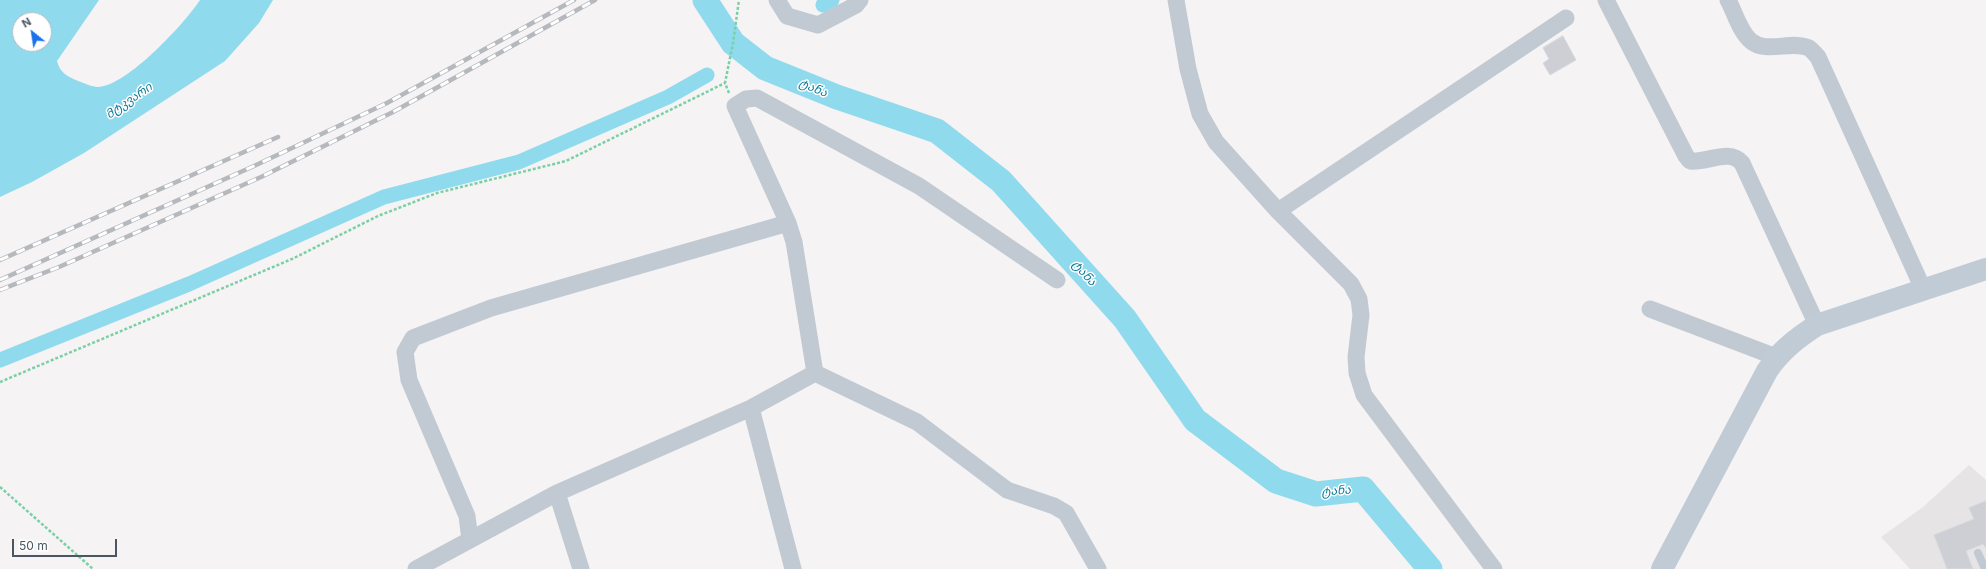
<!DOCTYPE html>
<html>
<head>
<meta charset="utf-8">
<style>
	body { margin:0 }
	#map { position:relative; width:1986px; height:569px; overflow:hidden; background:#f5f3f3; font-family:Inter,sans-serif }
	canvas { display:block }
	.north { position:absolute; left:12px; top:12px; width:40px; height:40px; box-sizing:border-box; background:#fff; border:1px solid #b7bbc0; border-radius:50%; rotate:330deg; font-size:11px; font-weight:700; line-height:16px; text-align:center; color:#4a5661 }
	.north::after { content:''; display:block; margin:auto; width:14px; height:18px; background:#1a73e8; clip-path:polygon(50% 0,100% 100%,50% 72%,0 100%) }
	.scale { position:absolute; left:12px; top:539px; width:105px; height:18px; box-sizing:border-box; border:2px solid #4a5661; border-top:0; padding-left:5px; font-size:12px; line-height:14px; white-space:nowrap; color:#4a5661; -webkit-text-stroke:3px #fff; paint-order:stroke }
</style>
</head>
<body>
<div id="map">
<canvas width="1986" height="569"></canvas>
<div class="north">N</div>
<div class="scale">50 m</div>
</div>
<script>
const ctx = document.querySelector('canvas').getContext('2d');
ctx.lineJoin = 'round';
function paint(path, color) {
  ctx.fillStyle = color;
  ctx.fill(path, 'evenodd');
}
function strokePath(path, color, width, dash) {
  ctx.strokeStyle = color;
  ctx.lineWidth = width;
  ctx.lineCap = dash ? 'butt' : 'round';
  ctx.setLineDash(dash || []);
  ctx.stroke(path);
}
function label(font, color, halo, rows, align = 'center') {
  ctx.font = font + ' Inter,"Noto Sans Georgian",sans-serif';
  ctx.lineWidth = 3;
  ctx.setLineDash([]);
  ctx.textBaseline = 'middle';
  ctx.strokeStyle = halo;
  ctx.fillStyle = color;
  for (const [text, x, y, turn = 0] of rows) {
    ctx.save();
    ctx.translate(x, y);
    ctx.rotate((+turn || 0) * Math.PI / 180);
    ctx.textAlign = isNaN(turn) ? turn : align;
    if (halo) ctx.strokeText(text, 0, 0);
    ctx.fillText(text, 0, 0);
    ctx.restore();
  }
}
const education = new Path2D(`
	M1969,465L1986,480V569H1910L1881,537L1923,507Z`);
const water = new Path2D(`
	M0,0H99L57,61C60,73 67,76 78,81C84,83 92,87 98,87C127,86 185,23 200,0H273L259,23L225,61L84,153L32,182L0,197ZM20,20H44V44H20Z`);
const canal = new Path2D(`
	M823,5L832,0
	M0,360L189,284L384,197L519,162L668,97L707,75`);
const river = new Path2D(`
	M705,0L733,43L765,68L837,97L937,131L1001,181L1125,319L1195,420L1276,481L1316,494L1363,489L1430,569`);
const building = new Path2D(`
	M1563,36L1576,60L1550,75L1543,63L1549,59L1543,48Z
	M1986,501V548L1983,544L1966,551L1973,569H1947L1934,535L1974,519L1969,508Z`);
const path = new Path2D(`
	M729,93L725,83L733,43L739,0
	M0,382L292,259L378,216L437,193L566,161L725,83
	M0,487L93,569`);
const service = new Path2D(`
	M1978,553L1985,569`);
const minor = new Path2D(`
	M777,0L787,16L818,25L856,5L860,0
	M1176,0L1188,69L1200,114L1216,142L1278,211L1351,284L1359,299L1361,315L1356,357L1357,373L1364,395L1494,569
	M1606,0L1686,156L1690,161C1708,163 1729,148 1742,163L1817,325
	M1728,0C1735,13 1740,32 1751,41C1766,54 1792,40 1809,48C1812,50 1815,54 1818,57L1924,291
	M1278,211L1566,18
	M1650,309L1776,357
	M815,373L794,242L788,223L735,106L746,99L757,98L919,186L1057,280
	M751,408L793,569
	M557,493L581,569
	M470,540L467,516L409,380L405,352L413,338L491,308L788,223
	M416,569L557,493L751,408L815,373L917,422L1007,490L1054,506L1066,513L1098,569`);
const secondary = new Path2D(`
	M1662,569L1767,371C1780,351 1797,338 1817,325L1986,269`);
const rail = new Path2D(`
	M0,260L278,137
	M0,280L254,166L387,103L574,0
	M0,290L59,267L261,177L393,112L595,0`);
const waterNames = [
	["ტანა",813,88,22],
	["მტკვარი",129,101,-35],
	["ტანა",1084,273,48],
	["ტანა",1336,491,-5]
];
paint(education, '#e6e4e5');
paint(water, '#90daee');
strokePath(canal, '#90daee', 15);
strokePath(river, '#90daee', 25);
paint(building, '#cdcfd5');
strokePath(building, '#d7d9de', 1);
strokePath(path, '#7ad0a6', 2.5, [3, 2]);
strokePath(service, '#c1cad2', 8);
strokePath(minor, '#c1cad2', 17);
strokePath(secondary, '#c1cbd6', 22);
strokePath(rail, '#b5b8bd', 4.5);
strokePath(rail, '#fff', 3, [9]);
label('italic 12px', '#0c7c9b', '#fff', waterNames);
</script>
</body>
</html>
